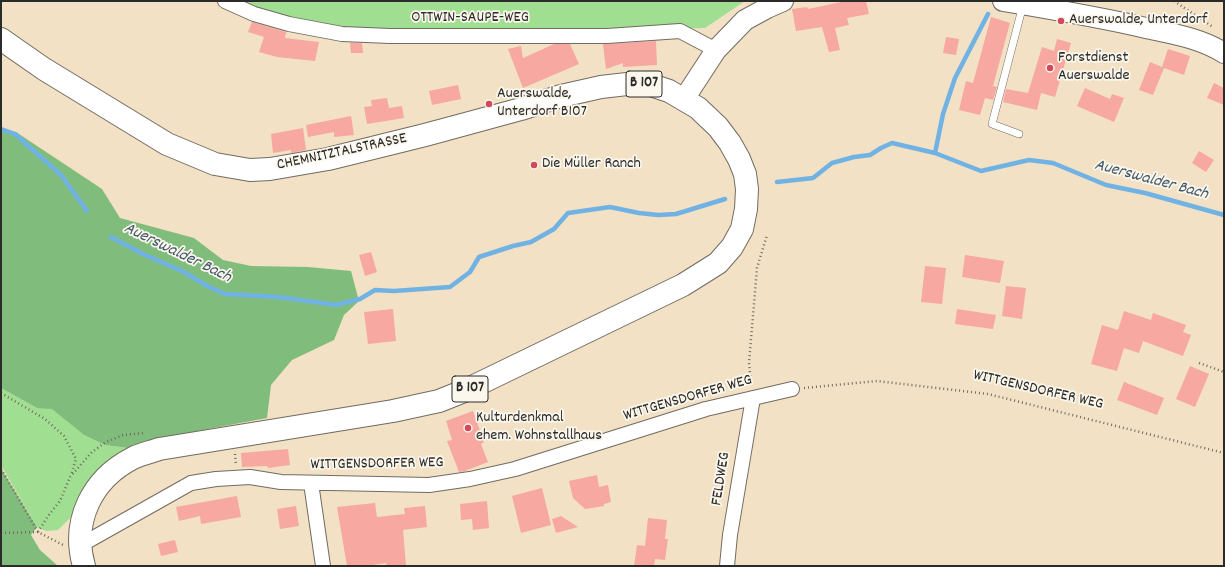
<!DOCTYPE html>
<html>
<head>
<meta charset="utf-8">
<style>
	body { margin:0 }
	#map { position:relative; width:1225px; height:567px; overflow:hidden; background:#f2e1c4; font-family:Dekko,sans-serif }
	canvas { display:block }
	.frame { position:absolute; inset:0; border:2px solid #2b2b2b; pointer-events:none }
</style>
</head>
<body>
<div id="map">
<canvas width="1225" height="567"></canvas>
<div class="frame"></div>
</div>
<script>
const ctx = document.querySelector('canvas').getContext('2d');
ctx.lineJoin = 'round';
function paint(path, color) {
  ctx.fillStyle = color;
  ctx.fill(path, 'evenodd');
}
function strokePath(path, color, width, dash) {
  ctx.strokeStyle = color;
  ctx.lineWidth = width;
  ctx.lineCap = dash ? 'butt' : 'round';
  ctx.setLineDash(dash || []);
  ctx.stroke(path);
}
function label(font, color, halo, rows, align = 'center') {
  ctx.font = font + ' Dekko,sans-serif';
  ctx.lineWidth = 3.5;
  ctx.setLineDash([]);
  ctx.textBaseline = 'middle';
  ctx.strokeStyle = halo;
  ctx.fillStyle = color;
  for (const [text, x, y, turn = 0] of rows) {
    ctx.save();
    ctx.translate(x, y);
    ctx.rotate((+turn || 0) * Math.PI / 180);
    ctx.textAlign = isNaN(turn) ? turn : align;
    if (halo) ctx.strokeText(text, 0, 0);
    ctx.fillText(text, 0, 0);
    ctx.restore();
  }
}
const green = new Path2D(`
	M240,1H745L705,28L510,33L363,31L291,21Z
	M1,388L37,408H52L84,435L105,445L128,448L110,460L97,471L77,503L70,518L58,530L46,531L37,527L1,465Z`);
const forest = new Path2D(`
	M1,129L16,132L102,189L120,218L194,238L223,260L251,266L308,267L351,271L359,301L344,315L334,340L292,360L271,385L267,418L166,437L128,448L105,445L84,435L52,409L37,408L1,388Z
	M1,468L37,527L31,535L40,550L58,566H1Z`);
const stream = new Path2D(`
	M1,129L15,134L61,175L87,211
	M935,153L943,114L955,78L988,14
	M777,182L813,178L832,163L854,157L870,155L881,148L892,143L935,153L981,171L1029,160L1053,163L1106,185L1145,193L1224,215
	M111,237L143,254L182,271L209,287L225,294L279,297L336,305L360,299L375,290L394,291L450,287L470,272L479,257L513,246L531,242L554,229L568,213L610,207L639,213L658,215L676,214L725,199`);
const building = new Path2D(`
	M846,1H866L869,14L847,18L849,25L835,28L840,50L829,52L822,27L796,31L792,9L807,7L808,9Z
	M991,17L1010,23L993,86L997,87L993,100L985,98L980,115L959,110L966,81L973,83Z
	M252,22L286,32L285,38L319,42L315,61L277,57L259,52L264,37L248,32Z
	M946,37L959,39L956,55L943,53Z
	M1057,39L1071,43L1055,97L1041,93L1037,110L1003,102L1006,89L1028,93L1042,47L1054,51Z
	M656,41L657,65L623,67V63L606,69L603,44Z
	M350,43H362L363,53H351Z
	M554,44H570L579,64L523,88L508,49L521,46L523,58Z
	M1168,49L1190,56L1184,75L1164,68L1153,95L1139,90L1150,62L1162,67Z
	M1214,83L1224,88V105L1207,98Z
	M458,85L461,99L432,105L429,91Z
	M1085,88L1110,99L1112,94L1124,98L1114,122L1077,106Z
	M387,98L389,108L402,106L404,118L367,124L364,107L372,106L371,100Z
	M351,116L354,135L334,137V132L308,137L306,125Z
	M303,128L306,150L291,153V150L273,153L271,134Z
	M1199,151L1214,160L1206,172L1192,163Z
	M371,252L377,272L365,276L359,255Z
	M965,255L1004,261L1000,283L962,277Z
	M925,266L946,268L942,304L921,302Z
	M1006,286L1026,288L1022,319L1002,316Z
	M393,309L396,341L368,344L364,312Z
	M957,309L996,315L993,329L955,324Z
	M1124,311L1151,320L1153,313L1186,325L1183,332L1191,335L1183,356L1143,341L1139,353L1124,348L1117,371L1091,364L1102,325L1118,330Z
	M1190,366L1209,374L1195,407L1176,399Z
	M1124,382L1164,398L1157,415L1117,400Z
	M473,411L484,442L481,444L488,462L465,471L459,472L447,441L452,440L446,421Z
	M288,449L290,465L268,468L267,466L242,467L241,453Z
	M597,475L599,487L608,485L611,502L604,504V506L585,509L573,498L569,481Z
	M542,488L551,525L521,533L512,496Z
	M237,496L241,517L201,524L200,516L179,521L176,507Z
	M487,501L489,528L473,530L472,519L461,520L460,504Z
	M375,503L377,517L405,514L404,508L425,506L427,527L403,530L406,566H387L386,563L366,566H347L337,507Z
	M296,506L299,526L280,529L277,509Z
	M561,516L578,527L556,533L552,519Z
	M648,518L667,520L665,539H668L665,560L655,559L654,566H634L637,545L645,546Z
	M175,540L178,552L161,556L158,544Z`);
const path = new Path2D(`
	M1174,1L1213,27
	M1199,363L1224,372
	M751,384L749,363L757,268L767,235
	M804,388L877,381L988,394L1224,453
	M1,393L45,419L64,436L76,459L71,475
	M235,454L236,465
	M1,469L38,532
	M38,532L48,516L60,501L70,477L92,452L106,442L123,435L145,433
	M1,533L38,532L63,545`);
const service = new Path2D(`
	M1019,134L992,124L1023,5`);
const minor = new Path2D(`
	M225,1L254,14L289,24L342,34L390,36H607L680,31L716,50
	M311,483L323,566
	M79,546L191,483L216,479L250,477L281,482L429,485L470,479L515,469L706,409L792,389
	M727,566L730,535L753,398`);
const secondary = new Path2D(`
	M1003,1C1051,9 1099,17 1146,28C1173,34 1200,38 1224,53
	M684,99L716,50L745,20L767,8L783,1`);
const primary = new Path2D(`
	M1,39L44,69L167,144L215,164L250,170L270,169L328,159L425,135L521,109L561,96L601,87L627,84L651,85L669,91L698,108L718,127L730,143L739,159L745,174L747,189L746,209L742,229L732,247L718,263L683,285L464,391L439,401L393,411L159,449C151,452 141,454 133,458C92,479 71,521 84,566`);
const markers = [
	[1061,21,4,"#d1495b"],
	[1050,68,4,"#d1495b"],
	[489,104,4,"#d1495b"],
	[534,165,4,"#d1495b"],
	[468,428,4,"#d1495b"]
];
const shields = [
	[644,84,36],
	[470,389,36]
];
const shieldNames = [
	["B 107",644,84],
	["B 107",470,389]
];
const streetNames = [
	["OTTWIN-SAUPE-WEG",470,19],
	["CHEMNITZTALSTRASSE",342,153,-12],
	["WITTGENSDORFER WEG",1038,391,13],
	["WITTGENSDORFER WEG",688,399,-16],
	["WITTGENSDORFER WEG",377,465,-1],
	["FELDWEG",722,479,-81]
];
const poiNames = [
	["Auerswalde, Unterdorf",1069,21],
	["Forstdienst",1058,59],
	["Auerswalde",1058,77],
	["Auerswalde,",497,95],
	["Unterdorf B107",497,113],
	["Die Müller Ranch",542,165],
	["Kulturdenkmal",476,419],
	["ehem. Wohnstallhaus",476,437]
];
const waterNames = [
	["Auerswalder Bach",1151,181,15],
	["Auerswalder Bach",177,254,26]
];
paint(green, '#a0de92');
paint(forest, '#80bd7c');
strokePath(stream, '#71b2e5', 4.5);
paint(building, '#f6a8a1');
strokePath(service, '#716b61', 8);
strokePath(minor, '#716b61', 16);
strokePath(secondary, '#716b61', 22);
strokePath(primary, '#716b61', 24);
strokePath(path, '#716b61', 2.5, [1, 3]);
strokePath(service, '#fff', 7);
strokePath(minor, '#fff', 14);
strokePath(secondary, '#fff', 20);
strokePath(primary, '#fff', 22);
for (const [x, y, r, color] of markers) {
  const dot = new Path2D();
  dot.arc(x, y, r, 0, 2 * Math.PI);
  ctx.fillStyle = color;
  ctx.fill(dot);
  strokePath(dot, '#fbf7ec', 1.5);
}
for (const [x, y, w] of shields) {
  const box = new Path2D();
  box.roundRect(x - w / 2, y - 13, w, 26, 3);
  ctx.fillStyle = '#fbf7ec';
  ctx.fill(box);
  strokePath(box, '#2b2b2b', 1);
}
label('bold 15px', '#2b2b2b', null, shieldNames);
label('16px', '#2b2b2b', '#fbf7ec', streetNames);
label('16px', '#2b2b2b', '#fbf7ec', poiNames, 'left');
label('italic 17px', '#445a6c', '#fbf7ec', waterNames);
</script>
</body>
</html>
